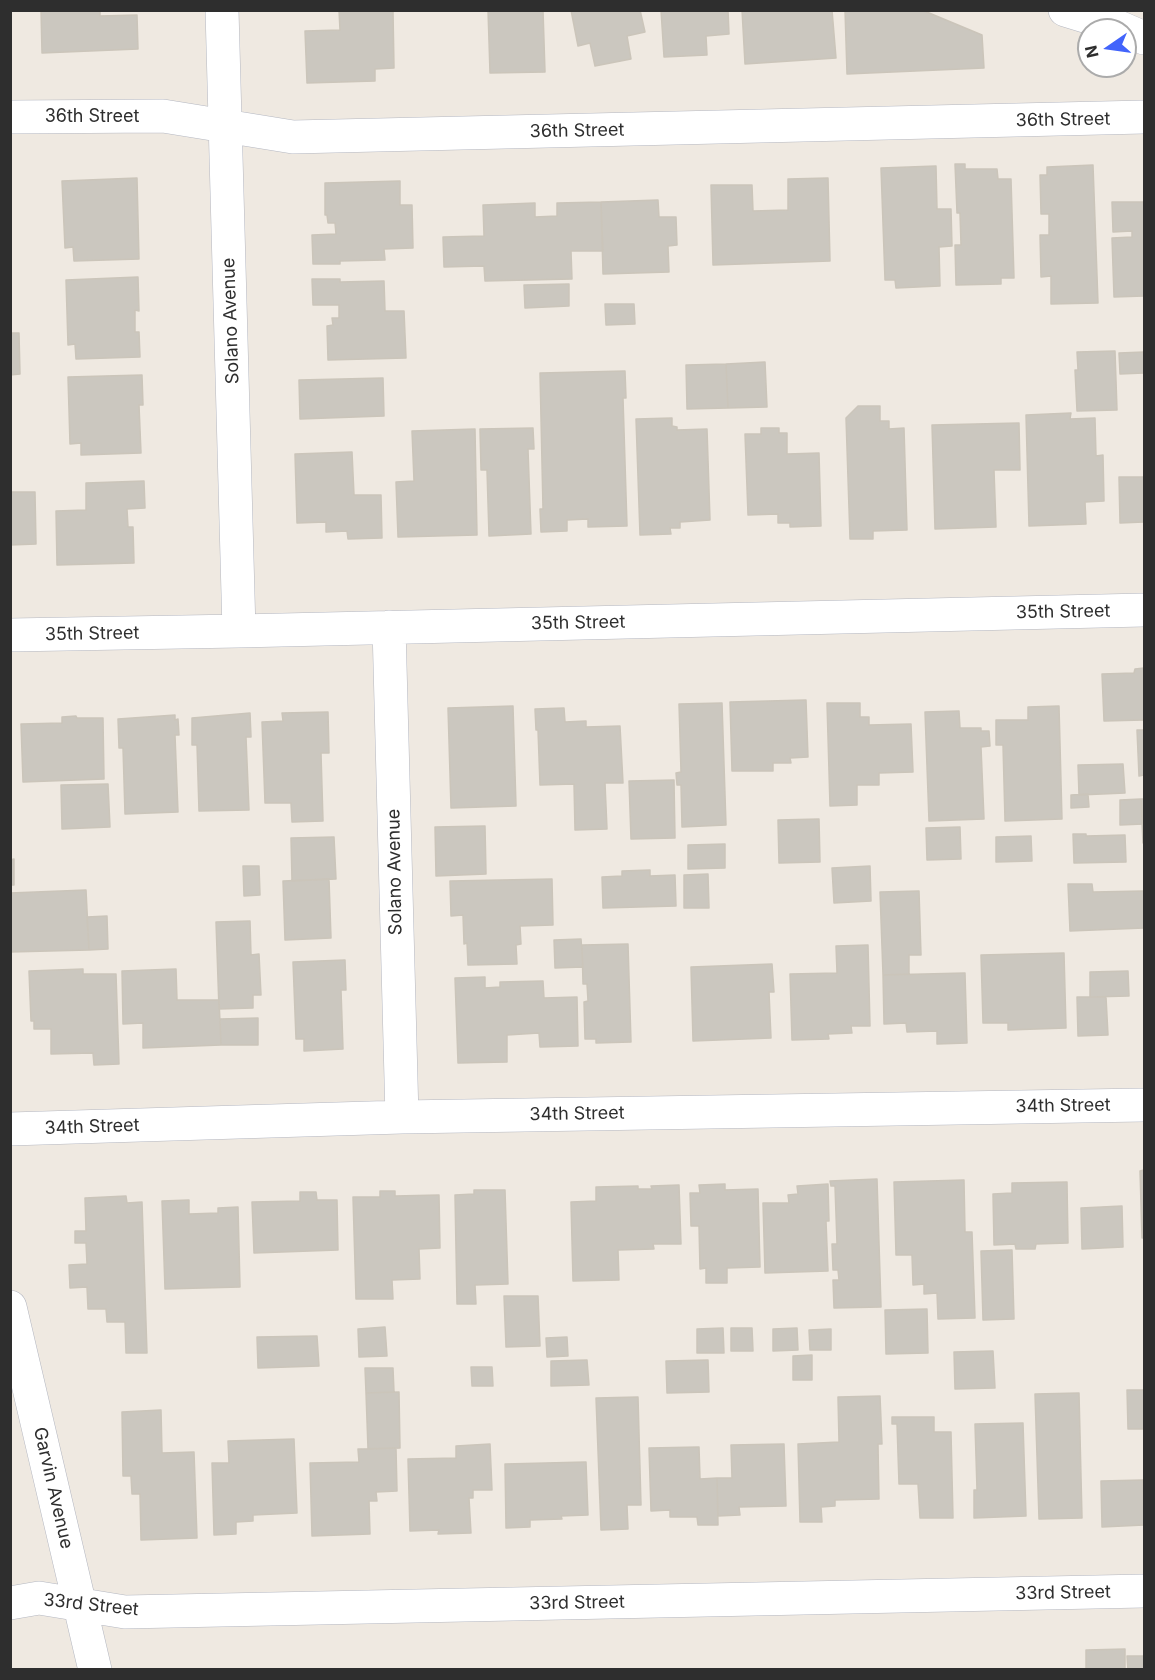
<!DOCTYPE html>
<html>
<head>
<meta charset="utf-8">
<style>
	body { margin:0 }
	#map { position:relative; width:1155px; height:1680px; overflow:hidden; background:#efe9e1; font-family:Inter,sans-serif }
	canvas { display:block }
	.frame { position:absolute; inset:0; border:12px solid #2e2e2e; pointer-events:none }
	.north { position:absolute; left:1077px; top:18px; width:60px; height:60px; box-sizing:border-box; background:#fff; border:2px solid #ababab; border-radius:50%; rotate:257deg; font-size:16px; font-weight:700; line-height:24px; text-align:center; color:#2e2e2e }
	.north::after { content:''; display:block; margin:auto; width:21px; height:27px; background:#4264fb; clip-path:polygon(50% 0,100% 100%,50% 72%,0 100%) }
</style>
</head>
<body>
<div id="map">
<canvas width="1155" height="1680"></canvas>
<div class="frame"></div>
<div class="north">N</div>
</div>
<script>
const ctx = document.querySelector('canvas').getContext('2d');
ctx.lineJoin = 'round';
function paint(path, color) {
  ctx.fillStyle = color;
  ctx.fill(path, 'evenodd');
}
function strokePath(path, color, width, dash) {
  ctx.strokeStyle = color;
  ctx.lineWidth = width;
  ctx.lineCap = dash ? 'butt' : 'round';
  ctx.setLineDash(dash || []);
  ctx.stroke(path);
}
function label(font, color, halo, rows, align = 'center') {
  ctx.font = font + ' Inter,sans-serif';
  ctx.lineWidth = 4.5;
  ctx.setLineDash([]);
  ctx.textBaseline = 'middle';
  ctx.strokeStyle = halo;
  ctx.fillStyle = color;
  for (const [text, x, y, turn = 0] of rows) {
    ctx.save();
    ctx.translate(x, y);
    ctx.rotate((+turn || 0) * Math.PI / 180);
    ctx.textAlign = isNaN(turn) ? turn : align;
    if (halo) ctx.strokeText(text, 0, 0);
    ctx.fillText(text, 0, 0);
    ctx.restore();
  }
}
const building = new Path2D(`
	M41,10H100V16L137,15L138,49L42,53Z
	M339,10H393L394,68L375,69V81L307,83L305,31L340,30Z
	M488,10H543L545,72L490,73Z
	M571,10H640L645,32L627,36L631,59L595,66L590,43L578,46Z
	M661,10H728L729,34L706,36L707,55L664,57Z
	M742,10H832L836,58L745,64Z
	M845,10H922L982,35L984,68L847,74Z
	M955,164H965V169H997L998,179H1011L1014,278H1001V284L956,285L955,245H961L960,213H957Z
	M1093,165L1098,303L1051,304V276L1041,277L1040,235H1049V214H1041L1040,175H1047V167Z
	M936,166L937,209H951L952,246L939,247L940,286L896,288L895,280H885L881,168Z
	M137,178L139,259L74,261L73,247L65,248L62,181Z
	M828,178L830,261L713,265L711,185H752L753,211L788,210V179Z
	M400,181V205H412L413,248L384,249L385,260L340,261V264H313L312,235L336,234L335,223H328L327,215H325V183Z
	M658,200L659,217H676L677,245L668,246L669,272L603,274L601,202Z
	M601,202L603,251H571L572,279L485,281L484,266L444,267L443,237L484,236L483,205L535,203V217L557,216V203Z
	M1112,202H1144V296L1114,297L1112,238L1132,237V231L1113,232Z
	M138,277L139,311L135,310V332H139L140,357L76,359L75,344L68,345L66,280Z
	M312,279H340V282L384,281L385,311H404L406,358L328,360L327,326L333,325L332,318H339V305H313Z
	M569,284V306L525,308L524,285Z
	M605,304H634L635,324L606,325Z
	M10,333H19L20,374L10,375Z
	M1115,351L1117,410L1077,411L1075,370H1078L1077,352Z
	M1144,352V373L1120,374L1119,353Z
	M765,362L767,407L728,408L726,364Z
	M726,364L728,408L687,409L686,365Z
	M625,371L626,398H623L627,526L588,527V519L567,520V531L541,532L540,509H543L540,373Z
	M142,375L143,405H139L141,453L81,455V443L70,444L68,377Z
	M383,378L384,416L300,419L299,380Z
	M858,406H880V421H889V429L904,428L907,530L873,531V539H850L846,418Z
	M1071,413L1070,419L1095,418L1096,456L1103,455L1104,501L1085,502L1086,524L1029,526L1026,415Z
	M672,418V426L677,427V430L707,429L710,520L680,522V528H670L671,534L640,535L636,419Z
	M1019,423L1020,470H994L996,527L935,529L932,425Z
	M533,428L534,449H528L531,534L489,536L487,470H481L480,429Z
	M761,428H779V433H787V454L819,453L821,526L790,527V523H778V514L748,515L745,434H761Z
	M475,429L477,535L398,537L396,482L414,481L412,431Z
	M352,452L354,495H381L382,538L348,539L347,531L326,532V522L297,523L295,454Z
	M1119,477H1144V522L1120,523Z
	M144,481L145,508L127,509L128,527H133L134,563L57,565L56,511L86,510V483Z
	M10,492H35L36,544L10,545Z
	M1144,668V720L1104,721L1102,674L1134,673L1135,669Z
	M806,700L808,757L790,758L791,763H773V771H732L730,702Z
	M722,703L726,825L682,827L681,785H677L676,773L681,772L679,704Z
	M827,703H860V717H869V725L911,724L913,772L879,773V785H857V805L830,806Z
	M513,706L516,806L451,808L448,708Z
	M1059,706L1062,819L1005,821L1003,745H996V720H1028V707Z
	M564,708L565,722L586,721V727L620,726L623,783H605L607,829L575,830L574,784L540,785L538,730H536L535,709Z
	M959,711L960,728H981V731H989L990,746L981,747L984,819L929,821L925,712Z
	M328,712L329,753H321L323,821L292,822L291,803H265L262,722L283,721L282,713Z
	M250,713L251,737H246L249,810L199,811L197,745H192V718Z
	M175,715V720L178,719L179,735H175L178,812L125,814L123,748H119L118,719Z
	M76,716L77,718H103L104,779L23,782L21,724L62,723V717Z
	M1137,730H1144V775L1139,776Z
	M1123,764L1125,793L1079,795L1078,765Z
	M674,780L675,838L631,839L629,781Z
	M108,784L110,827L62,829L61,785Z
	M1088,794L1089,807L1071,808V795Z
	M1141,799L1143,824L1120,825V800Z
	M1141,799H1144V843H1143Z
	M819,819L820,862L779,863L778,820Z
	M485,826L486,874L436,876L435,827Z
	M960,827L961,859L927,860L926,828Z
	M1073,834H1086V836L1125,835L1126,862L1074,863Z
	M1031,836L1032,861L996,862V837Z
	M334,837L336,879L292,881L291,838Z
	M725,844V868L688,869V845Z
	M14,859V885H10V860Z
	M243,866H259L260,895L244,896Z
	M870,866L871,901L834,903L832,868Z
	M650,870V876L675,875L676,906L603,908L602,877L622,876V871Z
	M708,874L709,908H684V875Z
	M329,879L331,938L285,940L283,881Z
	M552,879L553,925L520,926L521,944L516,945L517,964L468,965L467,943L464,944L463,915L451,916L450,881Z
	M1068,884H1092L1093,892L1144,891V928L1070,931Z
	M86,890L89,950L10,952V893Z
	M919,891L921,955H909V974L883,975L880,892Z
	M107,916L108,949L89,950L87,917Z
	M250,921L251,955L259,954L261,995H253V1008L219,1009L216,922Z
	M581,939L583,967L555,968L554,940Z
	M628,944L631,1042L596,1043V1039H585L584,1002L588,1001L587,984H583L582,945Z
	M868,945L870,1026H851L852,1033L828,1034L829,1039L792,1040L790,974L837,973L836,946Z
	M1064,953L1066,1028L1008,1030V1023H983L981,955Z
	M345,960L346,990H341L343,1049L304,1051V1039H296L293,962Z
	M772,964L774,992H769L771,1038L693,1041L691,967Z
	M83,969V974H116L119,1064L94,1065L93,1053L51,1054V1029H34V1021H31L29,971Z
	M176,969L177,1000H219L221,1045L143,1048V1023L123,1024L122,971Z
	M1128,971L1129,996L1090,997V972Z
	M965,973L967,1043L937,1044V1031L907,1032L906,1023L884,1024L883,975Z
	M485,977V988L500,987V982L543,981L544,998L577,997L578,1046L540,1047L539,1033L507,1035V1062L458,1063L455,978Z
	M1077,997H1106L1108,1035L1078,1036Z
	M258,1018V1045H221L220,1019Z
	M1144,1170V1238H1142L1140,1171Z
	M877,1179L881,1307L834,1308L833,1280H839L838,1270H833L832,1244H837L835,1186H831L830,1181Z
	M964,1180L965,1232H972L975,1318L938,1319L937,1293L924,1294V1284L913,1285L912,1255H896L894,1182Z
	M1067,1182L1068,1243L1036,1244L1035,1249H1016L1015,1244L994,1245L993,1194L1012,1193V1183Z
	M725,1184V1190L758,1189L760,1267L727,1268V1283H706V1268L700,1269L699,1226H691L690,1193H700L699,1185Z
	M828,1184L829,1221H826L828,1271L765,1273L763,1203H789L788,1195L798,1194L797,1186Z
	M679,1185L681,1244H653L654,1249L618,1250L619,1280L573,1281L571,1202L596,1201V1187L638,1186V1189H652L651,1186Z
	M474,1190H505L508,1284L475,1285L476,1304H457L455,1195L474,1194Z
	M380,1191H395V1196L439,1195L440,1248L419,1249L420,1279L392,1280L393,1299H356L353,1197H380Z
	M300,1192H316L317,1200H337L338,1250L254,1253L252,1202L300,1201Z
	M126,1196L127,1203L142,1202L147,1353H126L125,1322H107L106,1309H88L87,1287L70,1288L69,1265L87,1264L86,1243H75V1231H86L85,1198Z
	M189,1200V1214L218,1213V1208L238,1207L240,1287L165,1289L162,1201Z
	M1122,1206L1123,1247L1082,1249L1081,1208Z
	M1012,1250L1014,1319L983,1320L981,1251Z
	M504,1296H538L540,1346L506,1347Z
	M927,1309L928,1353L886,1354L885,1310Z
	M385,1327L387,1356L359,1357L358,1329Z
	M723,1328L724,1353H697V1329Z
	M731,1328H752L753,1351H731Z
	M797,1328L798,1350L773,1351V1329Z
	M831,1329V1350H810L809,1330Z
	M317,1336L319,1366L258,1368L257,1337Z
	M567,1337L568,1356L547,1357L546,1338Z
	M993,1351L995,1388L955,1389L954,1352Z
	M812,1355V1380H793V1356Z
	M587,1360L589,1385L551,1386V1361Z
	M708,1360L709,1392L667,1393L666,1361Z
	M471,1367H492L493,1386H472Z
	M365,1368H393L394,1392L366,1393Z
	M1127,1390H1144V1429H1128Z
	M399,1392L400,1448L368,1449L366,1393Z
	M1079,1393L1082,1518L1039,1519L1035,1394Z
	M880,1396L882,1444H878L879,1499L835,1500V1506L821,1507L822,1522H800L798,1444L839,1442L838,1397Z
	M638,1397L641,1505H627L628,1529L601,1530L596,1398Z
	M161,1410L162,1453L194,1452L197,1538L141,1540L140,1494H132L131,1476H123L122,1412Z
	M892,1417H934V1432H951L953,1518H920L918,1484H899L897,1424H892Z
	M1023,1423L1026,1516L974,1518V1490H977L975,1424Z
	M294,1439L297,1513L253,1515V1521L236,1522V1534L214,1535L212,1463H229L228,1441Z
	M490,1444L492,1490H473V1498H469L471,1533L438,1534L439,1530L410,1531L408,1459L456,1458V1446Z
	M784,1444L786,1506L739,1507L740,1515L718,1516L717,1478H732L731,1445Z
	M699,1447L700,1479L717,1478L718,1525H698L697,1517H670V1510L651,1511L649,1448Z
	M396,1448L397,1491L376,1492L377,1501H369L370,1534L312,1536L310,1463L359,1462L358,1449Z
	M586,1462L588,1515L561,1516L562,1519L530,1520V1527L506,1528L505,1464Z
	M1143,1480L1144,1525L1102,1527L1101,1481Z
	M1125,1649V1670H1086V1650Z
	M1127,1656H1144V1670H1128Z`);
const minor = new Path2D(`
	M222,10L239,631
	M1065,10L1114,25L1144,38
	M10,117L163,116L293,137L1144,117
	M389,627L402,1117
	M10,635L239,631L1144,610
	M10,1129L402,1117L1144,1105
	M10,1307L95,1670
	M10,1603L39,1598L125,1612L1144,1591`);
const streetNames = [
	["36th Street",92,117],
	["36th Street",1063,120,-1],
	["36th Street",577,131,-1],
	["Solano Avenue",231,321,-92],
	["35th Street",1063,612,-1],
	["35th Street",578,623,-1],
	["35th Street",92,634,-1],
	["Solano Avenue",395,872,-91],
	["34th Street",1063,1106,-1],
	["34th Street",577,1114,-1],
	["34th Street",92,1127,-2],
	["Garvin Avenue",53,1488,77],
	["33rd Street",1063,1593,-1],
	["33rd Street",577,1603,-1],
	["33rd Street",91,1605,6]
];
paint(building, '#cbc7bf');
strokePath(building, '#cbc5ba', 1.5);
strokePath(minor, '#b4b7c1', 34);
strokePath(minor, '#fff', 33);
label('18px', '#2e2e2e', '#fff', streetNames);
</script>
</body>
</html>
